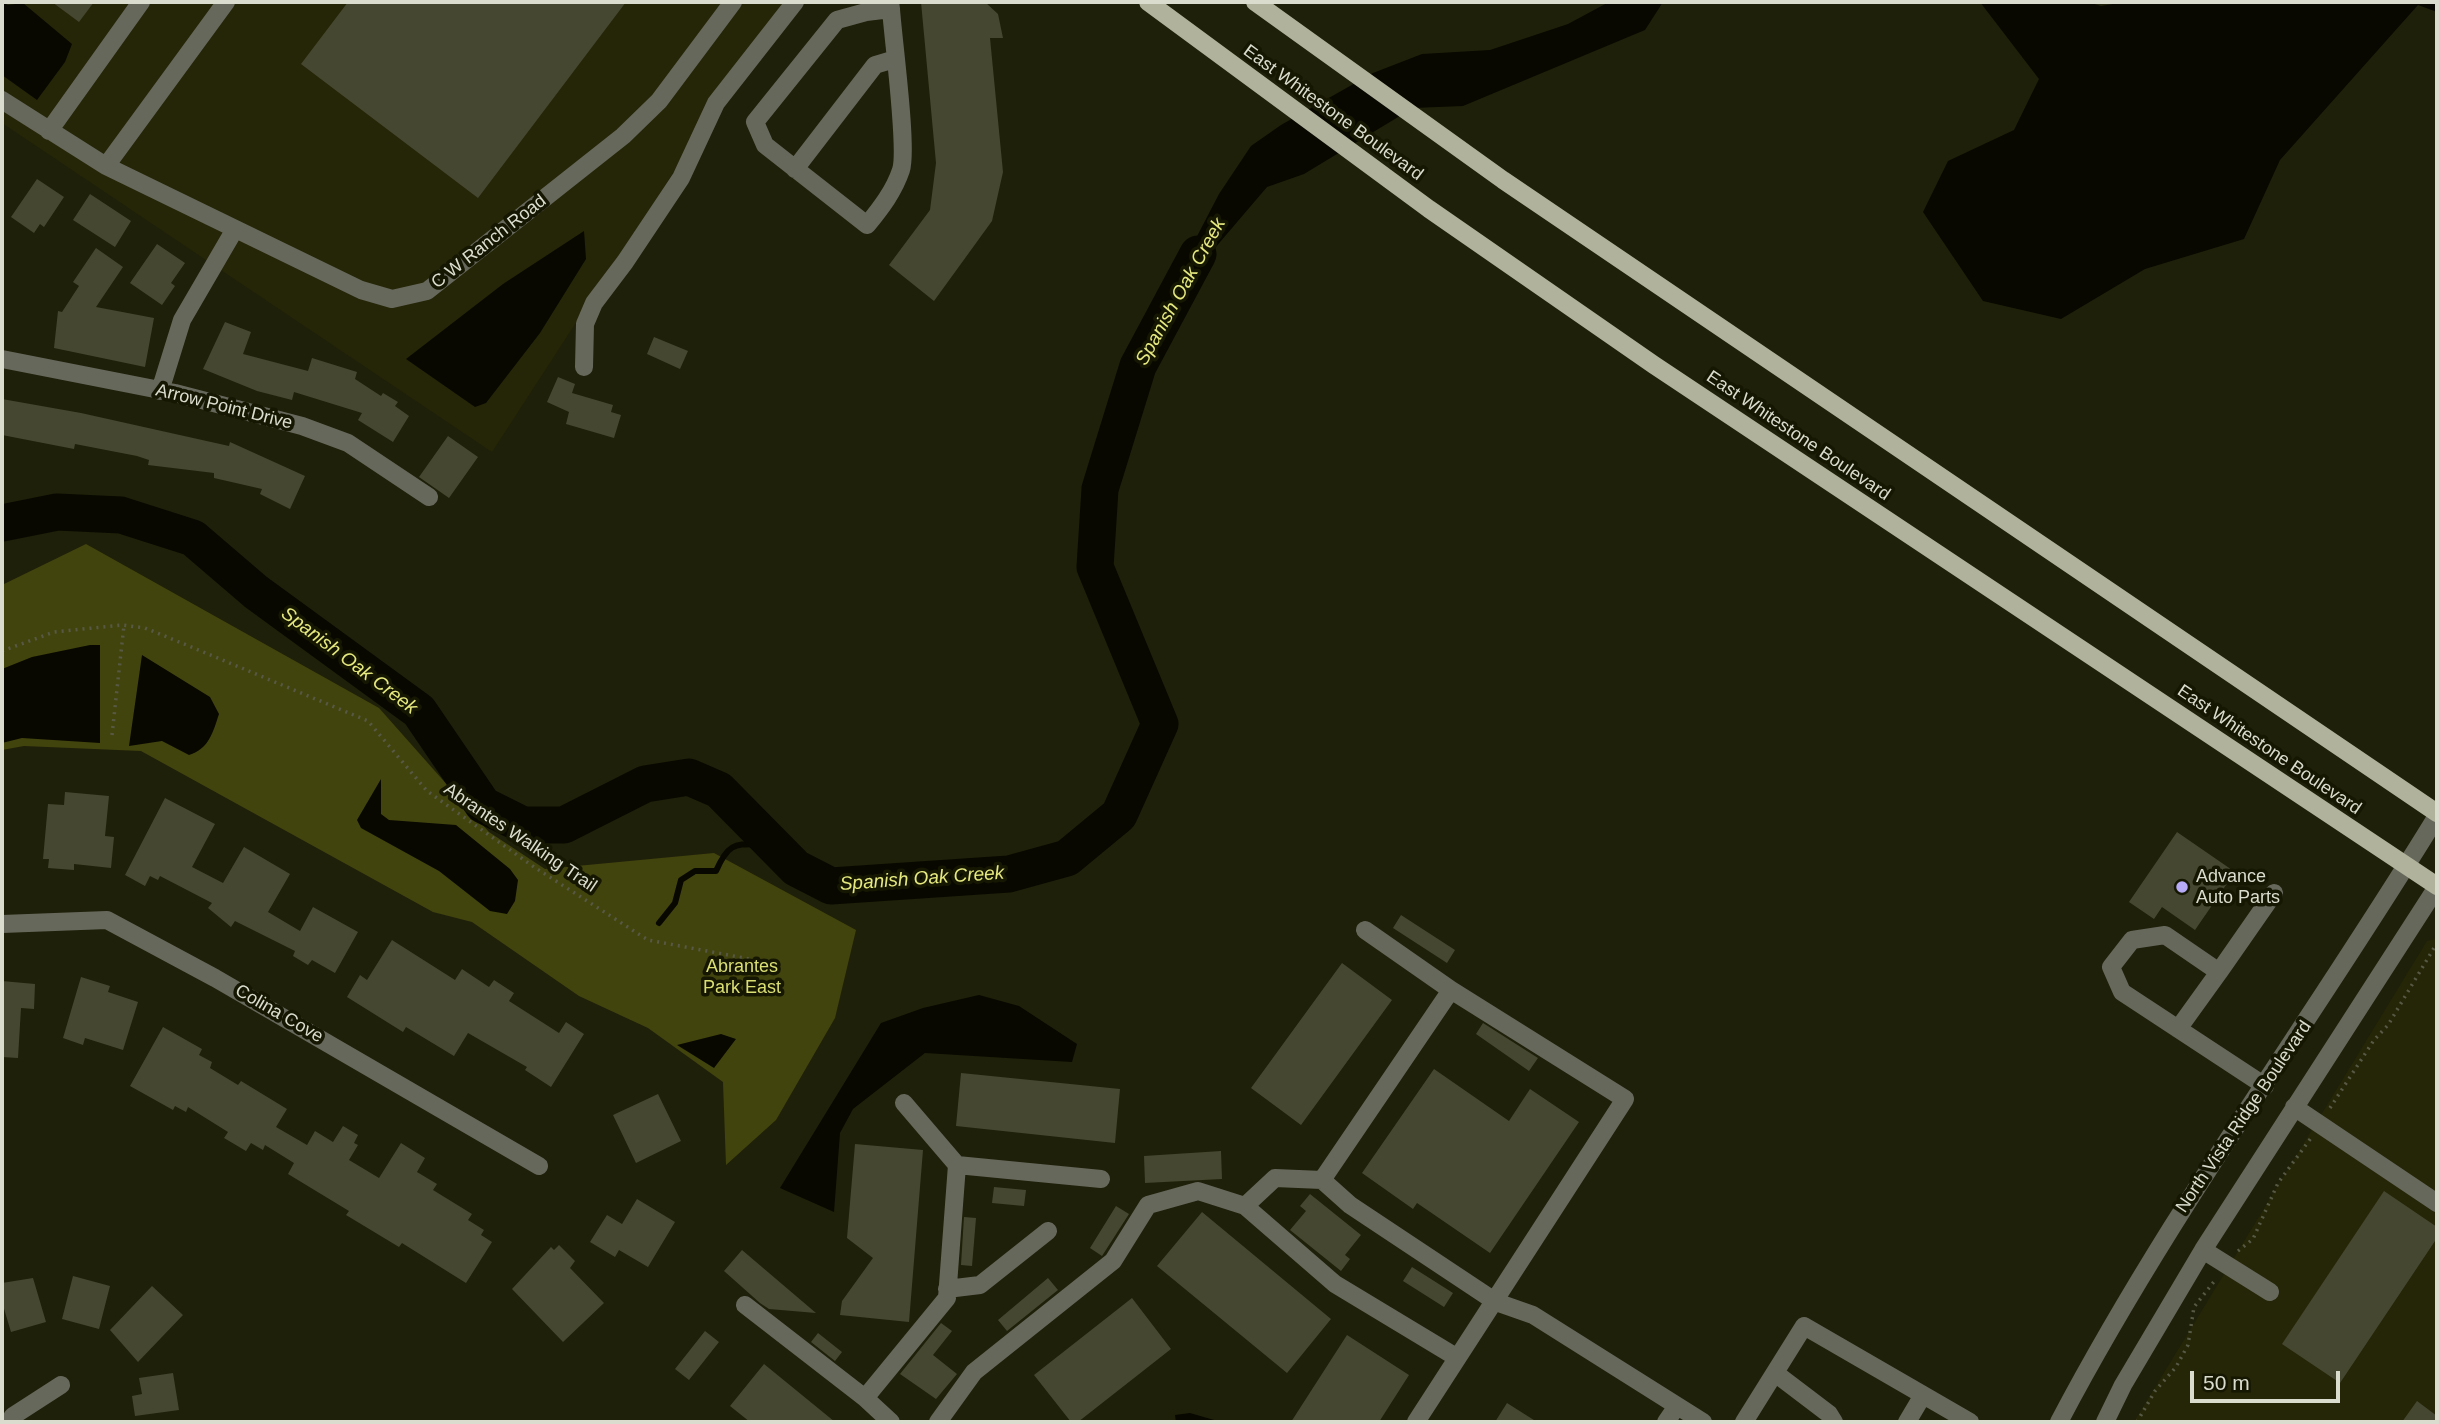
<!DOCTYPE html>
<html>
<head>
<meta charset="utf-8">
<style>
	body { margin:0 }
	#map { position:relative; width:2439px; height:1424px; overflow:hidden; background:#1f2009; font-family:Arial,sans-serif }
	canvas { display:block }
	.frame { position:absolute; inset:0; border:4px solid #dadccd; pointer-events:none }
	.scale { position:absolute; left:2190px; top:1371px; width:150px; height:32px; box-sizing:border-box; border:4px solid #dadccd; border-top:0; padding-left:9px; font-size:21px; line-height:24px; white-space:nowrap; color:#dadccd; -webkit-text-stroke:5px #161702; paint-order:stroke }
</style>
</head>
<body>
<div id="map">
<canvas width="2439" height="1424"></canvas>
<div class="frame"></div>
<div class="scale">50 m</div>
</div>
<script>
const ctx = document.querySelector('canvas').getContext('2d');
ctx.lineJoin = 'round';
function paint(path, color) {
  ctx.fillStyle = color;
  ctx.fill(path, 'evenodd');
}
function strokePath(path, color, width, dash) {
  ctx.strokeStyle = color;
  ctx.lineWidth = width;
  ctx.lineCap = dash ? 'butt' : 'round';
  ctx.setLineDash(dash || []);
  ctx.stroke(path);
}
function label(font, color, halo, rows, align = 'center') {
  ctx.font = font + ' Arial,sans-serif';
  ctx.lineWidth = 7;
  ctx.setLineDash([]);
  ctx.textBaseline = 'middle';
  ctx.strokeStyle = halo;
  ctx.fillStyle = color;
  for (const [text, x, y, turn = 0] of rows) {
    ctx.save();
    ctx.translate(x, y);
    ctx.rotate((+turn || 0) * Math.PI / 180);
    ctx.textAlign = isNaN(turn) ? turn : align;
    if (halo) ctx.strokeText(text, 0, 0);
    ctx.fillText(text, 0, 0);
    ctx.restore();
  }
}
const built = new Path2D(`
	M2,2H784L492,452L2,123Z
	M2437,939V1422H2134L2427,941Z`);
const green = new Path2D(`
	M86,544L379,708L489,832L545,869L714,853L856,930L835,1018L776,1120L726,1165L723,1082L648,1028L579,996L472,922L433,912L141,751L24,746L2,750V585Z`);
const water = new Path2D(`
	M2,2L8,5L23,3L72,44L65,62L37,100L2,75Z
	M1609,2H1663L1645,30L1463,106L1413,108L1304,174L1267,187L1174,296L1180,269L1219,194L1251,146L1281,125L1373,73L1422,54L1490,50L1568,24Z
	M1980,2H2088L2101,6L2125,2H2437V12L2418,5L2280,160L2244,239L2145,269L2061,319L1983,301L1923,212L1948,161L2014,130L2039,79Z
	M584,231L586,259L540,333L486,403L475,407L406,359L503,284Z
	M90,645H100V743L22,738L2,743V669L32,657Z
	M142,655L210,697L219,714C213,732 209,749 189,755L162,741L129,746Z
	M381,779V814L389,820L456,825L510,869L518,880L515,901L507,914L490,911L439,871L361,828L357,820Z
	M979,995L1019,1006L1077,1044L1072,1062L925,1053L853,1109L840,1133L834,1212L780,1188L881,1023L923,1008Z
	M721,1034L736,1039L714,1068L677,1045Z
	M1190,1413L1221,1422H1176L1175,1415Z`);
const stream = new Path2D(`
	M659,923L675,903L681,880L695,871H716C731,837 738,846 773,844`);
const river = new Path2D(`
	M2,523L57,512L121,515L193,538L256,592L419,711L483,805L523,825H564L645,784L689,777L719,790L796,868L831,886L1009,874L1067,858L1119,815L1160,724L1095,567L1100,489L1138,366L1198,254`);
const building = new Path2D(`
	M52,2H94L79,22Z
	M348,2H626L478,198L301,64Z
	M921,2H985L998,14L1003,38H990L1003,172L992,221L934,301L889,265L930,210L936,163Z
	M37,179L64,197L44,227L40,224L34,233L11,217Z
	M90,194L131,221L115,247L73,220Z
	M157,244L185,263L171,283L175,286L162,305L130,283Z
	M96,248L123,267L96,307L154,318L145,367L54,348L58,311L62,312L79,286L73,282Z
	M225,322L251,332L243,354L308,371L312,358L357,372L355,379L381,396L383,393L398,402L395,406L409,416L393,442L358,420L362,413L294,392L292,400L257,391L203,369Z
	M654,337L688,351L680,369L647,354Z
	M558,377L575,384L572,393L613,405L611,412L621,415L614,438L566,424L569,412L547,402Z
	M2,399L81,413L229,446L230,442L305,476L290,509L260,494L262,489L214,478V473L148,465L149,460L137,456L75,444L74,449L2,435Z
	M448,436L478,457L449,498L419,477Z
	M65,792L109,796L105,836L114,837L111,868L74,864V870L48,868L49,859H43L48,804L64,805Z
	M165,798L215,824L192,867L223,883L244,847L290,874L268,912L300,931L313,907L358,932L335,973L312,960L308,965L293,956L295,951L235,921L231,927L208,908L212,903L160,876L158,880L150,876L145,886L125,875Z
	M2177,832L2235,872L2195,930L2162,907L2154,919L2129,902Z
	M1401,915L1455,950L1447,963L1393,928Z
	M392,940L455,980L462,969L489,987L494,980L514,993L509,1001L559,1033L566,1022L584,1034L551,1087L525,1070L527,1067L468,1033L454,1056L406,1027L403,1032L347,997L360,975L367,980Z
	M1342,963L1392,1000L1301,1125L1251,1088Z
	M81,977L110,986L108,992L138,1002L123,1050L85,1038L83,1045L63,1038Z
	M2,981L35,984L34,1009L21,1008L18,1058L2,1057Z
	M1483,1023L1538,1058L1529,1071L1476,1034Z
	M163,1027L202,1049L199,1055L212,1062L210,1068L238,1085L241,1081L287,1109L276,1127L307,1145L315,1131L333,1142L343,1126L358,1135L354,1143L358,1145L349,1160L379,1178L401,1143L425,1158L417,1172L437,1184L433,1190L472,1214L468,1220L484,1230L481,1235L492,1242L466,1283L402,1243L399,1247L346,1215L349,1211L288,1174L294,1163L265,1145L263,1150L251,1143L246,1151L224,1138L228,1132L188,1107L186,1112L175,1106L173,1110L130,1086Z
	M1434,1069L1509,1121L1530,1089L1579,1122L1490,1253L1417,1203L1413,1209L1362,1173Z
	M961,1073L1120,1089L1115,1143L956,1126Z
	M658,1094L681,1141L636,1163L613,1115Z
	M855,1144L923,1150L909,1322L840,1315L842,1301L873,1258L847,1238Z
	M1221,1151L1222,1179L1145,1183L1144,1156Z
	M994,1187L1026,1190L1024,1206L992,1203Z
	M2384,1191L2437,1227V1238L2340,1383L2282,1344Z
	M1310,1194L1361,1235L1345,1255L1350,1259L1341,1271L1290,1230L1306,1211L1300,1206Z
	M637,1199L675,1222L648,1267L619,1250L615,1257L590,1242L607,1215L622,1224Z
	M1116,1206L1129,1214L1102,1256L1090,1248Z
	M1202,1212L1331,1319L1287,1373L1157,1266Z
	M964,1217L976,1218L972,1266L961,1265Z
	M559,1245L575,1261L570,1268L604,1303L563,1342L512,1289L551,1247L554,1250Z
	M742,1250L816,1313L769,1309L760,1303L724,1271Z
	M1412,1267L1453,1293L1444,1307L1403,1281Z
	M73,1276L110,1286L99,1329L62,1319Z
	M33,1278L46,1322L11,1332L2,1302V1283Z
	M1048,1278L1058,1290L1007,1331L998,1320Z
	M152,1286L183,1315L138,1362L110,1330Z
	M1132,1298L1171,1349L1078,1422H1071L1034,1375Z
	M941,1323L952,1331L933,1355L957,1374L936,1399L900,1374Z
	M705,1331L719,1342L689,1380L675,1369Z
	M818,1333L842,1352L835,1361L811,1342Z
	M1347,1335L1409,1375L1379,1422H1291Z
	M764,1364L835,1422H750L730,1406Z
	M173,1373L179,1410L135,1416L132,1396L142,1394L139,1378Z
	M2417,1401L2437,1416V1422H2402Z
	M1507,1403L1537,1422H1495Z`);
const path = new Path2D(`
	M2,651L54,632L122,625L145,628L189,646L368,721L427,791L534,867L648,940L771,963
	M112,735L124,625
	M2330,1108L2374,1040L2388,1025L2437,943
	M2238,1251L2253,1239L2278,1183L2311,1138
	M2137,1422L2155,1391L2176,1367L2188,1345L2194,1307L2216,1279`);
const minor = new Path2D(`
	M890,2L891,9C893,39 908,149 901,170C894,191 881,208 867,225L765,145L755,122L837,20L866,12L891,9
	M2,100L106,166L361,290L392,299L427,291L623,136L659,101L733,2
	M49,131L141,2
	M106,166L226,2
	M795,169L875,65L895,59
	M2,359L175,393L302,426L348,443L429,497
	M584,367L585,324L594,303L625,262L681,178L716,103L795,2
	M160,391L182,320L235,229
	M2,924L107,920L215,978L539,1166
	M1365,930L1451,990L1625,1099L1416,1422
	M2219,972L2274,893
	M2178,1029L2219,972L2165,935L2132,940L2111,967L2122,992L2265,1086
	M904,1103L957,1165
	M2294,1107L2437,1203
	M1322,1180L1451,990
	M1245,1206L1275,1178L1322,1180L1350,1205L1496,1302L1533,1315L1703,1422
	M2203,1250L2270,1292
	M947,1289L980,1285L1048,1231
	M745,1305L865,1398L891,1422
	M1775,1373L1829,1414L1834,1422
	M865,1398L947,1298L957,1165L1101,1179
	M9,1422L13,1416L61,1385
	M938,1422L974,1372L1113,1261L1148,1205L1198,1191L1245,1206L1335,1284L1456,1357
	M1666,1422L1677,1406
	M1744,1422L1804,1326L1970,1422
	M1907,1422L1923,1395
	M2059,1422C2170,1211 2313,1019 2437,816
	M2105,1422L2123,1385L2203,1250L2437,887`);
const major = new Path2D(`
	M1148,2L1429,209L1654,365L2437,886
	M1255,2L1503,180L2437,813`);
const markers = [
	[2182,887,7,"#b7abf8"]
];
const streetNames = [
	["East Whitestone Boulevard",1333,113,36],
	["C W Ranch Road",489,242,-38],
	["Arrow Point Drive",224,407,14],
	["East Whitestone Boulevard",1798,436,34],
	["East Whitestone Boulevard",2269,750,34],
	["Abrantes Walking Trail",520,838,34],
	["Colina Cove",279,1014,30],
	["North Vista Ridge Boulevard",2244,1117,-56]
];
const poiNames = [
	["Advance",2196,877],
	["Auto Parts",2196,898]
];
const parkNames = [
	["Abrantes",742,967],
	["Park East",742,988]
];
const waterNames = [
	["Spanish Oak Creek",1181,292,-61],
	["Spanish Oak Creek",349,661,37],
	["Spanish Oak Creek",922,879,-4]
];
paint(built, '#252607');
paint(green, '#42440e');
paint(water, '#080800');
strokePath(stream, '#080800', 6);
strokePath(river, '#080800', 37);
paint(building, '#464730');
strokePath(path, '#575944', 3.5, [2, 5]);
strokePath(minor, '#67685c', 18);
strokePath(major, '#b0b29b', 18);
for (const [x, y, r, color] of markers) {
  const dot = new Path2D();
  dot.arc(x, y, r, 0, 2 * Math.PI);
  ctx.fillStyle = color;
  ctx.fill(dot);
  strokePath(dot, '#161702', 2.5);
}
label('18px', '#dadccd', '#161702', streetNames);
label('18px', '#dadccd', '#161702', poiNames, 'left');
label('18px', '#dadf74', '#161702', parkNames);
label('italic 19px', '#e5e97f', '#161702', waterNames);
</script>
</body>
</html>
